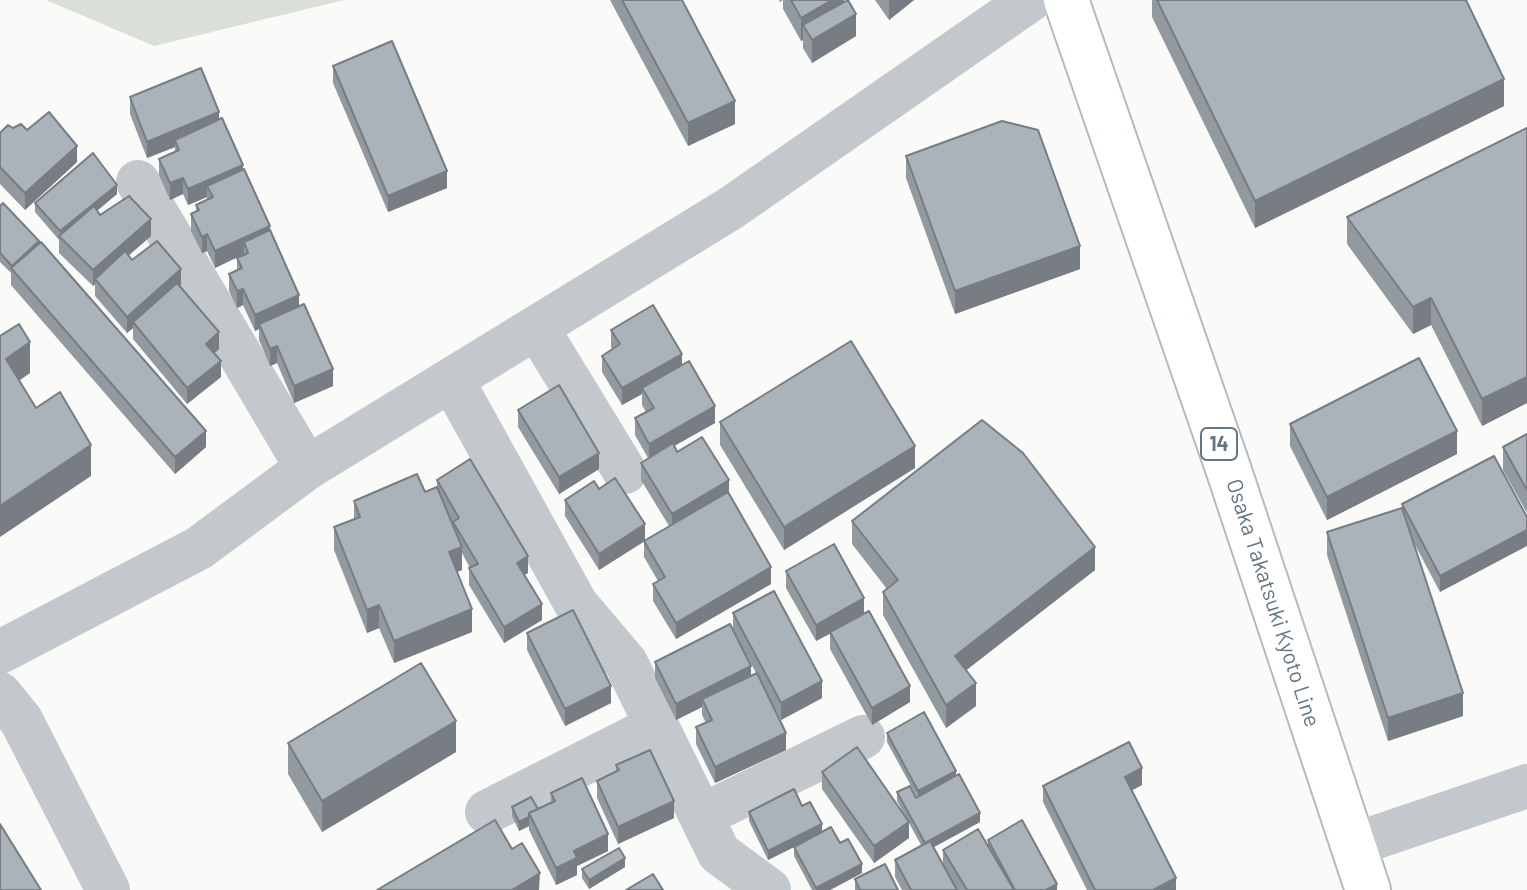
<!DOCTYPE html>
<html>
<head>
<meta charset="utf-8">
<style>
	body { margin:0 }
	canvas { display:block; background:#fafaf8 }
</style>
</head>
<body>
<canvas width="1527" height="890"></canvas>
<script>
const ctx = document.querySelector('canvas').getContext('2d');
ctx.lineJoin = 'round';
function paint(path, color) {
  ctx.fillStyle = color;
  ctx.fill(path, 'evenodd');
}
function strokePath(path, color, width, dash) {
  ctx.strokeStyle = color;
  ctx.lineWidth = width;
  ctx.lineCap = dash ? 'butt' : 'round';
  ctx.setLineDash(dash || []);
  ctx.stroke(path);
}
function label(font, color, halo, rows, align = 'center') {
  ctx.font = font + ' Barlow,sans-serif';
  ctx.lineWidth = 8;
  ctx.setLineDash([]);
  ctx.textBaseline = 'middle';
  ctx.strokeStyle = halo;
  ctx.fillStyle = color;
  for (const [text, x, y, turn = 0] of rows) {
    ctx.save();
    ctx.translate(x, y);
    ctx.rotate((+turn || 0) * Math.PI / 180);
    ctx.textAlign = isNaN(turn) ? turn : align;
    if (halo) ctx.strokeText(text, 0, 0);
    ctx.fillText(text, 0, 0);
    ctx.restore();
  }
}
const green = new Path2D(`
	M46,0H344L154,46Z`);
const minor = new Path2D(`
	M138,182L307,468
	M537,328L625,472
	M452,380L576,604L626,663L719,853L769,890
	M487,812L655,727
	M701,816L863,737
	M1353,845L1527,786`);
const tertiary = new Path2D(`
	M0,652L199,548L307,468L731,208L1030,0
	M0,694L21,720L108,890`);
const primary = new Path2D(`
	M1066,0L1229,471L1368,890`);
const wall = new Path2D(`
	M610,0H682L735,124L688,146Z
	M779,0H844L856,36L812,63L803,48V40L801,41L783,9V0L780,2Z
	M875,0H914L889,20Z
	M1152,0H1466L1504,106L1255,228L1152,17Z
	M333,66L447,188L388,212L333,83Z
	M130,97L219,120L270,230L299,306L333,386L294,403L277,363L270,366L259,340V329L255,331L243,305L237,308L229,291V274L237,270V258L244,254L215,268L207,251L202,253L191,231V214L196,212V205L207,199V197L188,205L183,194L170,200L159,175V159L175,152V147L147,158L130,114Z
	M13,128L27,130L77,162L25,210L0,184V133Z
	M1527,128V403L1482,426L1431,325L1413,334L1347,244V217Z
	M906,156L1080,269L955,314L906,178Z
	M117,194L97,211L100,215L151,236L129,255L132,260L181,285L180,287L219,349L214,353L221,377L187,404L133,339V328L127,333L95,296V284L93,286L59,253V240L35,212V203Z
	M0,206L39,244L206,447L175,474L11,285V273L0,262Z
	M611,330L682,364L715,423L674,446L677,452L729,493L771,584L676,639L653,601V584L658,581L644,557V541L599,570L565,516V500L599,489L645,540L669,526L641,480V463L648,458L635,435V418L646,412L642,405V394L622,405L602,372V356L612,349L611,347Z
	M518,410L599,469L559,494L518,427Z
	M720,422L915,468L784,550L720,445Z
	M1290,424L1457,454L1327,520L1290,446Z
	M1527,434V513L1503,470V447Z
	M1494,456L1440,592L1414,543L1463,716L1388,741L1327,555V532L1402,508V504Z
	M437,480L528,573L524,575L542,620L504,643L469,585V568H470L462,553V570L457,571L472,632L394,663L379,628L367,633L334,550V527L354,519V501L425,492L437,487Z
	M852,521L1095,570L966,670L976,706L946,728L883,615V592L887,589L852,544Z
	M786,571L864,613L910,702L872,725L830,649V634L816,641L786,588Z
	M733,613L822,698L781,720L766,692L786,750L715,783L696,744V727L706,723L702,715V707L676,720L655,678V662L751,676L756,673L733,630Z
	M527,633L611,703L565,726L527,650Z
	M887,733L956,776L980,822L933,847L943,865V850L988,845V840L1057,890H902L895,877V860L921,845L909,823V838L874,863L822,789V772L907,819L897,801V792L917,797L887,742Z
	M288,743L456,752L322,832L288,774Z
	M616,765L674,818L618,844L597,798V781L616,771Z
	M1142,785L1132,790L1176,890H1087L1043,802V786Z
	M551,793L608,851L577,866V875L556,885L529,830V826L519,831L512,816V807L538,809L551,803Z
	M802,806L822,832L840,843L862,873L830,890H812L794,856V847L768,860L749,821V812Z
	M625,867L589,889L582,878V869Z
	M855,879L898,890H855Z`);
const shadedWall = new Path2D(`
	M832,0H844V15L803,25V40L801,41V18Z
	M889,0H914L889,20Z
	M856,14V36L812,63V40Z
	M1504,79V106L1255,228V201Z
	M735,101V124L688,146V123Z
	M219,112V129L175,140V147L147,158V142Z
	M77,146V162L25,210V193Z
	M243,165V182L207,186V197L188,205V189Z
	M447,171V188L388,212V196Z
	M183,178V194L170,200V183Z
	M117,185V194L62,239L60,237V231Z
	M151,219V236L98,282L95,279V284L93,286V270Z
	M270,226V242H244V254L215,268V251Z
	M207,234V251L202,253V237Z
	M1080,246V269L955,314V291Z
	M181,269V285L136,326L133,322V328L127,333V317Z
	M243,289V305L237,308V291Z
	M299,295V312L259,324V329L255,331V315Z
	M1431,298V325L1413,334V307Z
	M219,332V349L206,361V344Z
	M30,342V373L6,390V359Z
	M277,346V363L270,366V349Z
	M682,354V370L642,388V394L622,405V388Z
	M221,361V377L187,404V388Z
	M333,369V386L294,403V386Z
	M1527,377V403L1482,426V399Z
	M715,406V423L649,460V444Z
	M206,431V447L175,474V457Z
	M1457,431V454L1327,520V497Z
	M91,445V476L0,537V506Z
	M915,446V468L784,550V527Z
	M599,453V469L559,494V477Z
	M729,480V497L672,531V514Z
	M645,524V541L599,570V554Z
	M1527,530V546L1440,592V576Z
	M462,547V570L449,575V552Z
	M1095,547V570L955,679V656Z
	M528,556V573L517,579V563Z
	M771,567V584L676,639V623Z
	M864,598V614L816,641V625Z
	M542,604V620L504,643V627Z
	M379,605V628L367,633V610Z
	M472,609V632L394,663V641Z
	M751,666V682L702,699V707L676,720V704Z
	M822,681V698L781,720V703Z
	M976,683V706L946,728V705Z
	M611,686V703L565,726V709Z
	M910,686V702L872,725V708Z
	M1463,693V716L1388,741V718Z
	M456,721V752L322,832V801Z
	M786,733V750L715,783V767Z
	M1142,768V785L1125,794V777Z
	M956,771V780L918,800V791Z
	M674,801V818L618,844V827Z
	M980,813V822L925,852V843Z
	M529,817V826L519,831V822Z
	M909,822V838L874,863V846Z
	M822,824V833L768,860V851Z
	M608,834V851L577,866V875L556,885V868L574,851Z
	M625,858V867L589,889V880Z
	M862,864V873L830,890H816V888Z
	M540,873L539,890H512Z
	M1176,878V890H1153Z
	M1057,884V890H1046Z`);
const building = new Path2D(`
	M622,0H682L735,101L688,123Z
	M791,0H832L801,18Z
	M848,0L856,14L812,40L803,25Z
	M1157,0H1466L1504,79L1255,201Z
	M392,41L447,171L388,196L333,66Z
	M201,68L219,112L147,142L130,97Z
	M49,112L77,146L25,193L0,167V133L8,125L13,128L21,124L27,130Z
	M222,118L243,165L188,189L183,178L170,183L159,159L179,150L175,140Z
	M1002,121L1038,130L1080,246L955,291L906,156Z
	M1527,128V377L1482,399L1431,298L1413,307L1347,217Z
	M93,153L117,185L60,231L35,203Z
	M244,169L270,226L215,251L207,234L202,237L191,214L199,210L196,205L213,197L207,186Z
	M129,196L151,219L93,270L59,236L94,206L100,215Z
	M3,203L39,241L12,266L0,253V206Z
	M270,230L299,295L255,315L243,289L237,291L229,274L242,268L237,258L248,253L244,242Z
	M157,241L181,269L127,317L95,279L125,251L132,260Z
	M41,242L206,431L175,457L11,268Z
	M177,283L219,332L206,344L221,361L187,388L133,322Z
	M304,304L333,369L294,386L277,346L270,349L259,324Z
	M653,305L682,354L622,388L602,356L620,344L611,330Z
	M19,324L30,342L6,359L36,408L60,392L91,445L0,506V336Z
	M851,341L915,446L784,527L720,422Z
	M1419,358L1457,431L1327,497L1290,424Z
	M689,361L715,406L649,444L635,418L654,408L642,388Z
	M559,385L599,453L559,477L518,410Z
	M982,420L1023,453L1095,547L955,656L976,683L946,705L883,592L898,580L852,521Z
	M1527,434V490L1503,447Z
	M702,437L729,480L672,514L641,463L673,443L677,452Z
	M1494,456L1527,517V530L1440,576L1402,504Z
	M470,459L528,556L517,563L542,604L504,627L469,568L478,564L453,522L459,518L437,480Z
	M417,474L425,492L437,487L462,547L449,552L472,609L394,641L379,605L367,610L334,527L360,517L354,501Z
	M615,478L645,524L599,554L565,500L594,481L599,489Z
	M728,492L771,567L676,623L653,584L665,577L644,541Z
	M1402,508L1463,693L1388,718L1327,532Z
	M834,544L864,598L816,625L786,571Z
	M774,591L822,681L781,703L733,613Z
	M573,610L611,686L565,709L527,633Z
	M869,611L910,686L872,708L830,632Z
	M730,624L751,666L676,704L655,662Z
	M421,663L456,721L322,801L288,743Z
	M757,673L786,733L715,767L696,727L712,720L702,699Z
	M924,712L956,771L918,791L887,733Z
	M1129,742L1142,768L1125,777L1176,878L1153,890H1095L1043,786Z
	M857,747L909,822L874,846L822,772Z
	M650,750L674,801L618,827L597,781L619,770L616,765Z
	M959,774L980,813L925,843L897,792L910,786L916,798Z
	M582,778L608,834L574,851L577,858L556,868L529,813L555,801L551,793Z
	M794,789L802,806L810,802L822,824L768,851L749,812Z
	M531,797L538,809L529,813V817L519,822L512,807Z
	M495,820L512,849L522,843L540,873L512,890H377Z
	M1022,820L1057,884L1046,890H1015L988,840Z
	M0,824L41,890H0Z
	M831,827L840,843L848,839L862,864L816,888L794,847Z
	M978,829L1014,890H967L943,850Z
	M930,841L957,890H911L895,860Z
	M619,848L625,858L589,880L582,869Z
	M885,864L898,890H860L855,879Z
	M653,874L663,890H626Z`);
const shields = [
	[1219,444,36]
];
const shieldNames = [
	["14",1219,444]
];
const streetNames = [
	["Osaka Takatsuki Kyoto Line",1273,603,72]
];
paint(green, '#dadfd7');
strokePath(primary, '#b5babe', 48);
strokePath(minor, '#c3c8cc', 44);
strokePath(tertiary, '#c3c8cc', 44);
strokePath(primary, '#fff', 44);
paint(wall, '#929a9f');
paint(shadedWall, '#777d82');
paint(building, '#aab3b9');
strokePath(building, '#777d82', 2);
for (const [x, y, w] of shields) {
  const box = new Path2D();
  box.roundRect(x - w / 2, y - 16, w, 32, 6);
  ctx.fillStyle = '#fff';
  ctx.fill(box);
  strokePath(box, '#657683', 2);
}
label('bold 20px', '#657683', null, shieldNames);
label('22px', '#657683', '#fff', streetNames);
</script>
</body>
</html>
